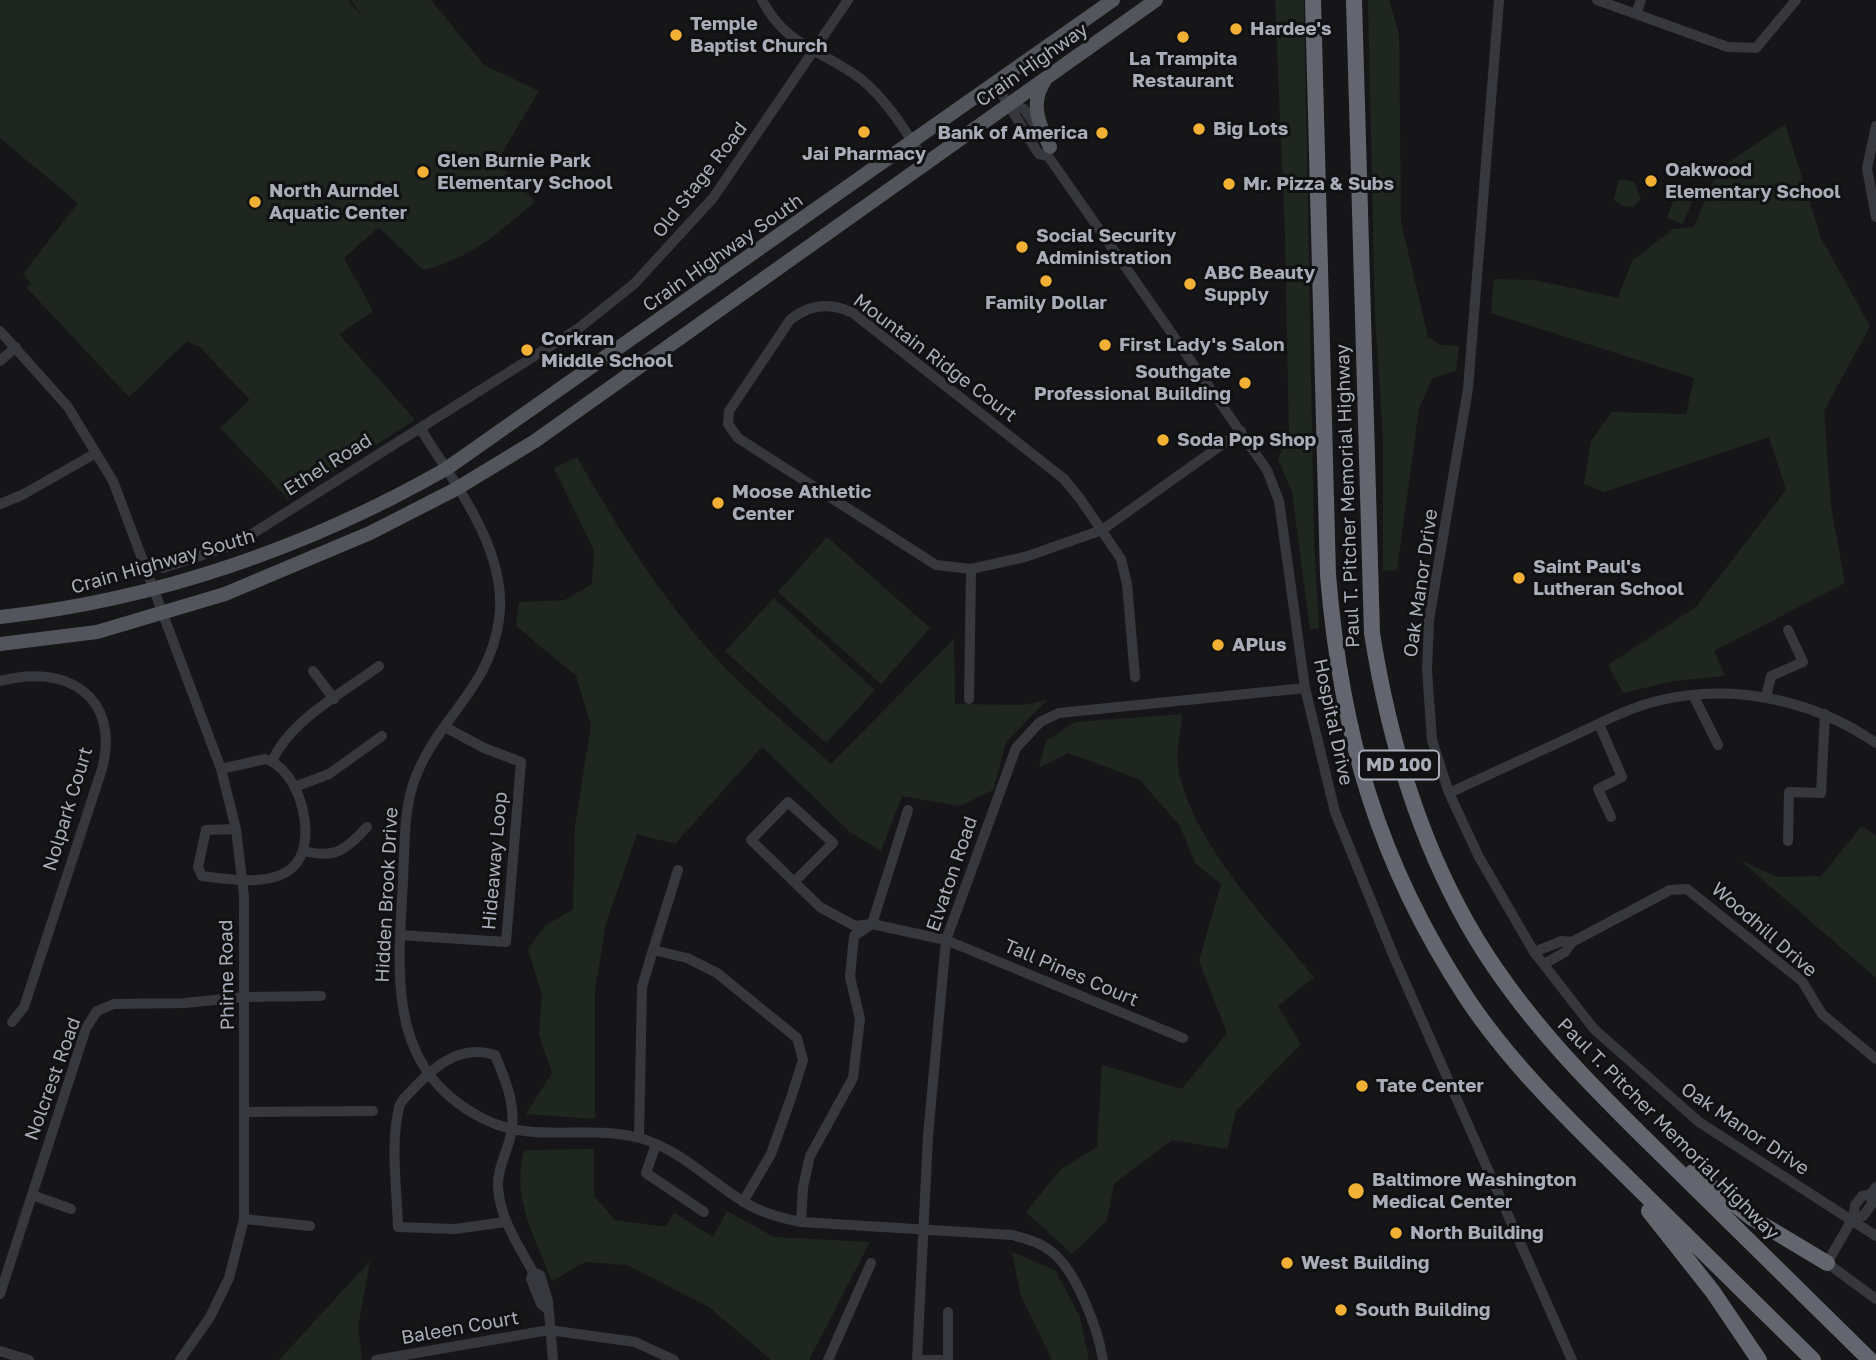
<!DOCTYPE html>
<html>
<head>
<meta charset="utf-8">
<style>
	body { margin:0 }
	canvas { display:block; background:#161618 }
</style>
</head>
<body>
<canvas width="1876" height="1360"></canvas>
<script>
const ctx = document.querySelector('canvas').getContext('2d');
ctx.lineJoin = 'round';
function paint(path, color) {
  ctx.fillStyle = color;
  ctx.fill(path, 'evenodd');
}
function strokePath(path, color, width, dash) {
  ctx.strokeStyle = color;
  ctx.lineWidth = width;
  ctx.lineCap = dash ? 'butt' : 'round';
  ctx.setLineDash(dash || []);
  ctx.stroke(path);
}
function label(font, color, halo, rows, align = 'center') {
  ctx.font = font + ' "Golos Text",sans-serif';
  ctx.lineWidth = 6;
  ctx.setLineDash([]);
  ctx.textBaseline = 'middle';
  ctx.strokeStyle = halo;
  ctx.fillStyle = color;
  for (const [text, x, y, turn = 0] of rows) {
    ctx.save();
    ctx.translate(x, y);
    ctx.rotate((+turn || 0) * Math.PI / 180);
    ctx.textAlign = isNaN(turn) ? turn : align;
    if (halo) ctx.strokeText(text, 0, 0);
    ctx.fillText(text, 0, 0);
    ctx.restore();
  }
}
const green = new Path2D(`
	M0,0H348L363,18L351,0H431L484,65L539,91L497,161L535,202C498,233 471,259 423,270L379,227L344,258L373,311L339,334L415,420L289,500L220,428L250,400L200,347L187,341L129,397L27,288L31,283L23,274L78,203L0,138Z
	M1275,0H1304L1314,541L1319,628L1310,630L1292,492L1278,459L1289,434L1285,236Z
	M1368,0H1389L1399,34L1401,222L1428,337L1440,345L1459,346L1456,371L1433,378L1419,408L1397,570L1383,571V438L1375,314Z
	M1785,124L1821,238L1870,326L1824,411L1831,507L1845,583L1714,651L1725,676L1674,681L1623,693L1608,665L1696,607L1786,490L1769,437L1604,492L1584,484L1591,441L1612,412L1686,414L1694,378L1491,313L1494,279L1534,280L1618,298L1632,261L1673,229L1694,227L1718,170Z
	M1619,179L1634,182L1641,199L1633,207L1622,206L1614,200Z
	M1675,196L1692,202L1683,224L1667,218Z
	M577,457C618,529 661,598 717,659C752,697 794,730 831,764L954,639L955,704L1024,705L1047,700L1006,742L993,790L960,806L902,796L881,851L850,832L762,747L675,844L637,834L606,923L595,990V1119L526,1114L552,1073L539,1035L542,995L528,949L545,926L573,909L575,826L591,725L576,676L516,626L519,602L565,600L592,584L594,550L554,468Z
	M827,537L930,628L881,684L778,592Z
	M774,598L875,690L826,743L725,651Z
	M1182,714C1181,730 1176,751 1178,767C1190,840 1268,921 1314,977L1278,1006L1301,1044L1236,1111L1227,1149L1172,1140L1114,1184L1107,1220L1072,1254L1026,1212L1061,1169L1097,1147L1102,1065L1182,1089L1227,1033L1199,961L1221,884L1195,863L1180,826L1139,779L1068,753L1039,768L1046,741L1075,722Z
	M1862,826L1876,836V978L1740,860L1777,877L1821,876Z
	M594,1149V1196L615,1220L666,1227L674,1213L713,1237L727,1211L774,1237L870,1242L809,1360H771L709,1307L627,1265L585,1262L552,1281C535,1238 511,1197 524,1150Z
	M1012,1252L1055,1270L1080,1317L1089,1360H1052L1021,1296Z
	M370,1261L358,1327L362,1360H279Z`);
const minor = new Path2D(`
	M762,0C786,47 823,50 861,79C890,103 907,134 927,164
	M1499,0L1468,389L1429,620L1427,670L1432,740L1449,793L1479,857L1534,952L1594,1029L1699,1122L1876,1236
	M1597,0L1728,47L1756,48L1796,0
	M1636,14L1641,0
	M994,83C1011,106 1023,131 1039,154L1048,156L1267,470L1279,501L1305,688L1335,812L1394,957L1572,1360
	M1009,104L1024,109L1039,131
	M1876,126L1867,168L1876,217
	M0,331L68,407L113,481L221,769L236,829L244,896V1219L229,1278L210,1317L180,1360
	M0,361L16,347
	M420,428C454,483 509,551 499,620C489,689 440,716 416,776C403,808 405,846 403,881C398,974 385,1071 486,1120C535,1144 589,1124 640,1138C681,1150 708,1180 744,1202C761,1213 781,1218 801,1222L1012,1235C1026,1239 1040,1242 1052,1252C1077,1272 1098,1329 1103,1360
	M0,504L22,495L96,453
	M163,568L236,544L579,328L634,284L713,198L848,0
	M971,569L1025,557L1102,530L1241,431
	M313,671L334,699
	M0,681C66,663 121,696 102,769L24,1007L12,1022
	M1693,695L1718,745
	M1766,697L1771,676L1803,662L1788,630
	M969,699L971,569L936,565L738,438L728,424L729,411L790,320C809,304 830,302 853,313L1064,479L1081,500L1121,559L1127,584L1135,677
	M1599,724L1622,777L1598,789L1611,817
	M272,761C291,719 343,693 379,666
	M221,769L265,759C301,769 320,844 292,868C270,887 228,879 202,876L198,867L206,830L236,829
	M297,786L329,774L382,736
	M1449,793C1491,774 1533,754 1575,735C1600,723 1627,709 1653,702C1730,682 1812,699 1876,743
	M1788,841L1789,792L1821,793L1825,714
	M303,851C336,859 345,850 367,827
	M678,870L653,950L687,958L717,973L797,1038L803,1060L791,1098L771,1154L743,1202
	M794,882L833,843L788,802L751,840L820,907L855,926L872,924L946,940L1183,1038
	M400,935L506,942L521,762L484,748L445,727
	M1534,952L1562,941L1572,942
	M1544,964L1565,952L1572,942L1670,890L1687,889L1802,981L1822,1014L1876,1059
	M246,1112L373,1111
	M639,1137L642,987L653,950
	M656,1144L646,1173L704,1212
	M1876,1187L1871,1194L1862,1196L1855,1205L1853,1218L1827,1263L1876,1299
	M32,1195L71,1209
	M1853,1218L1863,1216L1872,1204L1871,1194
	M244,1219L310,1226
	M505,1222L455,1229L398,1227C397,1189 390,1145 399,1108C400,1100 410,1093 415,1087C437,1064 462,1044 495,1055C505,1079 515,1102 512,1128C510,1148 497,1166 498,1187C500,1219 518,1244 533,1272L540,1275L548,1301L553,1360
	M801,1222L803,1187L810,1156L853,1078L860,1019L850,977L854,936L872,924L908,810
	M533,1272L531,1279L541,1304L547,1309
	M0,1294L86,1028L97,1011L114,1004L185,1003L244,997L321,996
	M0,1351L29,1360
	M376,1360L549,1330L635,1342L674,1360
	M828,1360L871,1263
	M917,1360L928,1136L946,940L1016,748L1040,722L1059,713L1305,688
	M923,1360H940
	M948,1360V1312`);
const major = new Path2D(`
	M1045,80C1029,104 1039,124 1050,147
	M0,617C157,600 309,547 446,469L1113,0
	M0,644L97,632L225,594L370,533L456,489L535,441L1156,0`);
const highway = new Path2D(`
	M1313,0L1328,575C1341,734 1378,863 1466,997C1511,1065 1570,1121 1628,1178C1690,1239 1751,1299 1813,1360
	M1354,0L1372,633C1388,735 1416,832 1467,923C1520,1017 1597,1092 1674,1167C1740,1232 1805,1296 1870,1360
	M1693,1172L1752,1218L1827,1263
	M1649,1211L1713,1292L1759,1360`);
const markers = [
	[1236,29,7,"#f2b134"],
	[676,35,7,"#f2b134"],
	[1183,37,7,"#f2b134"],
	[1199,129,7,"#f2b134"],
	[864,132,7,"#f2b134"],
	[1102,133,7,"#f2b134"],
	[423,172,7,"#f2b134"],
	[1651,181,7,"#f2b134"],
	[1229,184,7,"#f2b134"],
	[255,202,7,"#f2b134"],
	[1022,247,7,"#f2b134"],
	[1046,281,7,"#f2b134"],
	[1190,284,7,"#f2b134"],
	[1105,345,7,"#f2b134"],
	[527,350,7,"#f2b134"],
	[1245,383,7,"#f2b134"],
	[1163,440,7,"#f2b134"],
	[718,503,7,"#f2b134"],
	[1519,578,7,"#f2b134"],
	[1218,645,7,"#f2b134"],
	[1362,1086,7,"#f2b134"],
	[1356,1191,9,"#f2b134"],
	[1396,1233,7,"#f2b134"],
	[1287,1263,7,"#f2b134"],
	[1341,1310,7,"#f2b134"]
];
const shields = [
	[1399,765,80]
];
const shieldNames = [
	["MD 100",1399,765]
];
const poiNames = [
	["Temple",690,24],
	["Baptist Church",690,46],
	["Hardee's",1250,29],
	["La Trampita",1183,59,"center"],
	["Restaurant",1183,81,"center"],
	["Big Lots",1213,129],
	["Bank of America",1088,133,"right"],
	["Jai Pharmacy",864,154,"center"],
	["Glen Burnie Park",437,161],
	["Elementary School",437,183],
	["Oakwood",1665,170],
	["Elementary School",1665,192],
	["Mr. Pizza & Subs",1243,184],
	["North Aurndel",269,191],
	["Aquatic Center",269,213],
	["Social Security",1036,236],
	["Administration",1036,258],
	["ABC Beauty",1204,273],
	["Supply",1204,295],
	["Family Dollar",1046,303,"center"],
	["Corkran",541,339],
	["Middle School",541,361],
	["First Lady's Salon",1119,345],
	["Southgate",1231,372,"right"],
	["Professional Building",1231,394,"right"],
	["Soda Pop Shop",1177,440],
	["Moose Athletic",732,492],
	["Center",732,514],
	["Saint Paul's",1533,567],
	["Lutheran School",1533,589],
	["APlus",1232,645],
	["Tate Center",1376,1086],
	["Baltimore Washington",1372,1180],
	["Medical Center",1372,1202],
	["North Building",1410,1233],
	["West Building",1301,1263],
	["South Building",1355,1310]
];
const streetNames = [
	["Crain Highway",1032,65,-35],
	["Old Stage Road",700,180,-52],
	["Crain Highway South",723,253,-35],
	["Mountain Ridge Court",935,358,37],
	["Ethel Road",328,465,-32],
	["Paul T. Pitcher Memorial Highway",1348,496,-92],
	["Crain Highway South",163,562,-16],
	["Oak Manor Drive",1421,583,-82],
	["Hospital Drive",1333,722,78],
	["Nolpark Court",68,809,-73],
	["Hideaway Loop",495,861,-85],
	["Elvaton Road",952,874,-71],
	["Hidden Brook Drive",387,895,-87],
	["Woodhill Drive",1764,930,41],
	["Tall Pines Court",1071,973,23],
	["Phirne Road",227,975,-91],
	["Nolcrest Road",53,1079,-70],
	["Paul T. Pitcher Memorial Highway",1668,1129,45],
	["Oak Manor Drive",1745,1129,34],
	["Baleen Court",460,1328,-10]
];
paint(green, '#1e261f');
strokePath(minor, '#37383d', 10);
strokePath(major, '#53555c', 14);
strokePath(highway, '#63666e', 16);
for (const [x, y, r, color] of markers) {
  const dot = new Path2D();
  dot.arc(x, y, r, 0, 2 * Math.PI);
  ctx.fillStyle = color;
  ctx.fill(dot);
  strokePath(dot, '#111113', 2.5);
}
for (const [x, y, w] of shields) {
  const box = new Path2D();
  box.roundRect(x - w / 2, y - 14.5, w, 29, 5);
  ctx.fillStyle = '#111113';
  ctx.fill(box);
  strokePath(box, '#a8adb8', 2);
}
label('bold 18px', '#a8adb8', null, shieldNames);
label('bold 19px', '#a8adb8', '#111113', poiNames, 'left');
label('19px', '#a8adb8', '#111113', streetNames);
</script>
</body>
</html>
